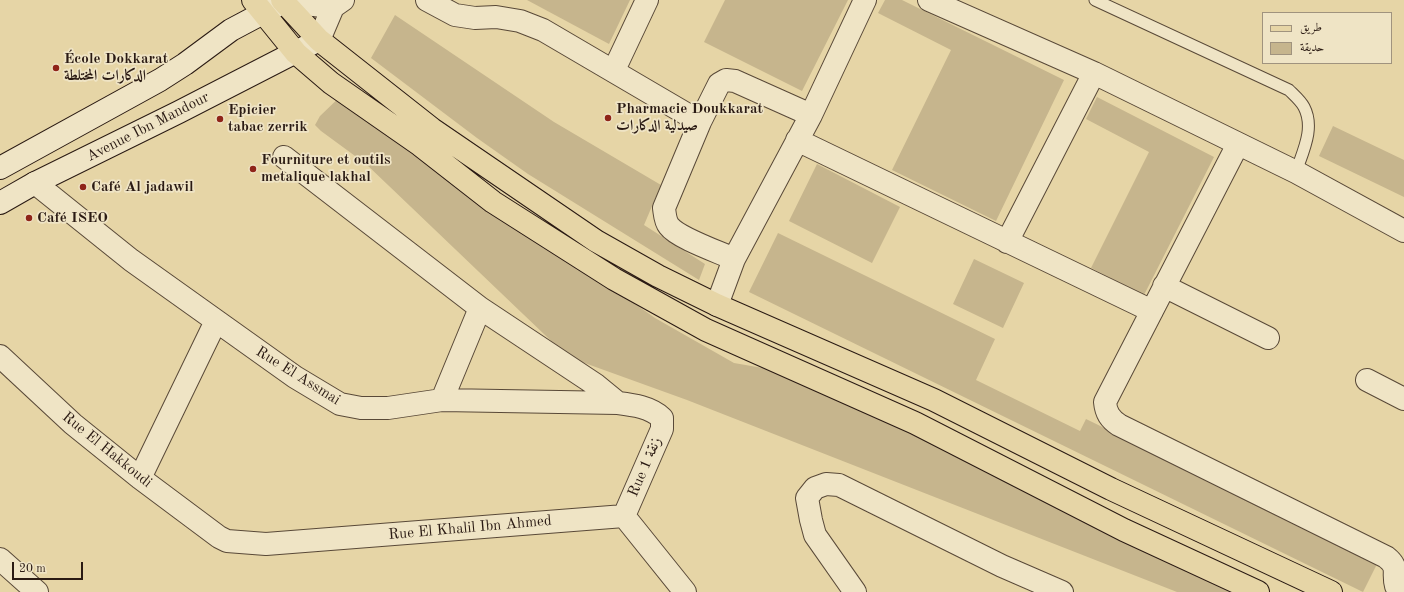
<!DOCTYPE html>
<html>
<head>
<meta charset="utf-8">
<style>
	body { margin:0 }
	#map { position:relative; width:1404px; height:592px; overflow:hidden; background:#e6d5a6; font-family:"Old Standard TT",Amiri,serif }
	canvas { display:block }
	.legend { position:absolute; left:1262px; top:12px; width:130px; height:52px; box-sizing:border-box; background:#efe4c5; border:1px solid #a0937e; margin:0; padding:5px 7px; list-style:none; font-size:12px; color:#2a1a13 }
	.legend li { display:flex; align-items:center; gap:8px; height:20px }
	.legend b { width:20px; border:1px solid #a0937e }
	.scale { position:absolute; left:12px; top:562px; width:71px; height:18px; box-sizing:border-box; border:2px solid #2a1a13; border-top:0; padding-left:5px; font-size:12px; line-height:14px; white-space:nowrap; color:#2a1a13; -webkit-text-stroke:3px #efe4c5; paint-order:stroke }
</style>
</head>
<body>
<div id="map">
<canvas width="1404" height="592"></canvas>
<ul class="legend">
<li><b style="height:5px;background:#e6d5a6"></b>طريق</li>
<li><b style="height:11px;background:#c6b58d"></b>حديقة</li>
</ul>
<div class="scale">20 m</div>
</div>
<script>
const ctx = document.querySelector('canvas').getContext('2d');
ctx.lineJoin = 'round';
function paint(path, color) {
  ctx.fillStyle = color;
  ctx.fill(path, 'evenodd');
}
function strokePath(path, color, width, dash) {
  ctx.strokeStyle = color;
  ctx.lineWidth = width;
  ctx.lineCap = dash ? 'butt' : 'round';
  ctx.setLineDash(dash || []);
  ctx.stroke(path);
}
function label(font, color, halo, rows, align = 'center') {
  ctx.font = font + ' "Old Standard TT",Amiri,serif';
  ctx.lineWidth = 3.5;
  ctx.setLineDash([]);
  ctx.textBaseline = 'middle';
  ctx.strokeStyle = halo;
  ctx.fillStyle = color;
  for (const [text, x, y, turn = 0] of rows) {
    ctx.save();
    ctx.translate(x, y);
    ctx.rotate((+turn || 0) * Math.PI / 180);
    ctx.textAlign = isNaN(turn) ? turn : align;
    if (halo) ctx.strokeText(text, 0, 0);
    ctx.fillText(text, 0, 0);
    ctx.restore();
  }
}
const green = new Path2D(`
	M527,0H630L609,44Z
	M725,0H848L802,91L704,42Z
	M885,0H902L1064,80L996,221L892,170L951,50L878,13Z
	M395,15L554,122L661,185L644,225L705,264L699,280L528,174L477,138L371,58Z
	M346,91L569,257L655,318L734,363L803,375L1233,587L1230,592H1177L687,400L568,357L366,164L321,131L315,125L320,116Z
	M1097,97L1214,157L1144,295L1091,268L1149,152L1086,119Z
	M1333,126L1404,160V197L1319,156Z
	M817,164L900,207L872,263L789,221Z
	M778,233L995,339L976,380L1080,431L1086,419L1378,562L1363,592L749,292Z
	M974,259L1024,283L1003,328L953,304Z`);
const lane = new Path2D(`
	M1095,0L1289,90C1294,95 1301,101 1304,107C1315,128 1303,151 1296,172`);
const street = new Path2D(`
	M427,0L455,15L475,18L496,17L520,21L543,30L700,122
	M929,0L1094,73L1296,172L1404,231
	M284,2L333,7
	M319,40L333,7L343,0
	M614,70L647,0
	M797,140L1152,311
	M1238,144L1105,402C1106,413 1110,419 1119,425L1386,557C1400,568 1392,572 1396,586L1404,592
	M284,157L480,308L596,385L618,403
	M35,183L131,260L295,377L340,404L361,408H388L442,400L618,403C634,405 650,407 662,418V429L624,516
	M1007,242L1094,73
	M734,259C719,252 678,238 669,226C665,221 665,215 664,208L700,122L719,84L726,80L735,81L811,115
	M1164,286L1268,338
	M717,305L734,259L811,115L865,0
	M0,356L73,424L140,478L219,537L227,541L266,544L624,516
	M1367,380L1404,399
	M442,400L480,308
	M140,478L216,321
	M624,516L685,592
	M0,559L37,592
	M855,592L815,535L811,520L807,498L815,488L826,484L839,485L1002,566L1062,592`);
const secondary = new Path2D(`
	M0,168L160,80L185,64L231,30L280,4
	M0,203L35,183L179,112L319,40`);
const primary = new Path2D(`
	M253,0L296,53L331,83L420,145L493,202L614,279L706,330L915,423L1124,530L1258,592
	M282,0L319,40L432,129L596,241L658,276L717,305L934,400L1111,489L1331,592`);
const markers = [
	[56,68,4,"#8f2418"],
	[608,118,4,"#8f2418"],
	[220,119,4,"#8f2418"],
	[253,169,4,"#8f2418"],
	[83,187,4,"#8f2418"],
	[29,218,4,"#8f2418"]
];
const poiNames = [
	["École Dokkarat",64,59],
	["الدكارات المختلطة",64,76],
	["Pharmacie Doukkarat",616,109],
	["صيدلية الدكارات",616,126],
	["Epicier",228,110],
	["tabac zerrik",228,127],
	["Fourniture et outils",261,160],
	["metalique lakhal",261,177],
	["Café Al jadawil",91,187],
	["Café ISEO",37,218]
];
const streetNames = [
	["Avenue Ibn Mandour",148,127,-27],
	["Rue El Assmai",298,376,32],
	["Rue El Hakkoudi",107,450,39],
	["Rue 1 زنقة",645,467,-67],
	["Rue El Khalil Ibn Ahmed",470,528,-5]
];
paint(green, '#c6b58d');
strokePath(lane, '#594938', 13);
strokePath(street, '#594938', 24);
strokePath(secondary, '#2a1a13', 24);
strokePath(primary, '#2a1a13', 24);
strokePath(lane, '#efe4c5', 11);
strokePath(street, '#efe4c5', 22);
strokePath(secondary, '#efe4c5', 22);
strokePath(primary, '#e6d5a6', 22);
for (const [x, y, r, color] of markers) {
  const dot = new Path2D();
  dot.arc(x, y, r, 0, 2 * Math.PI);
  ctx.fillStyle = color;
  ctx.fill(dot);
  strokePath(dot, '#efe4c5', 1.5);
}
label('bold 15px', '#2a1a13', '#efe4c5', poiNames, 'left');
label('15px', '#2a1a13', '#efe4c5', streetNames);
</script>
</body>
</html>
